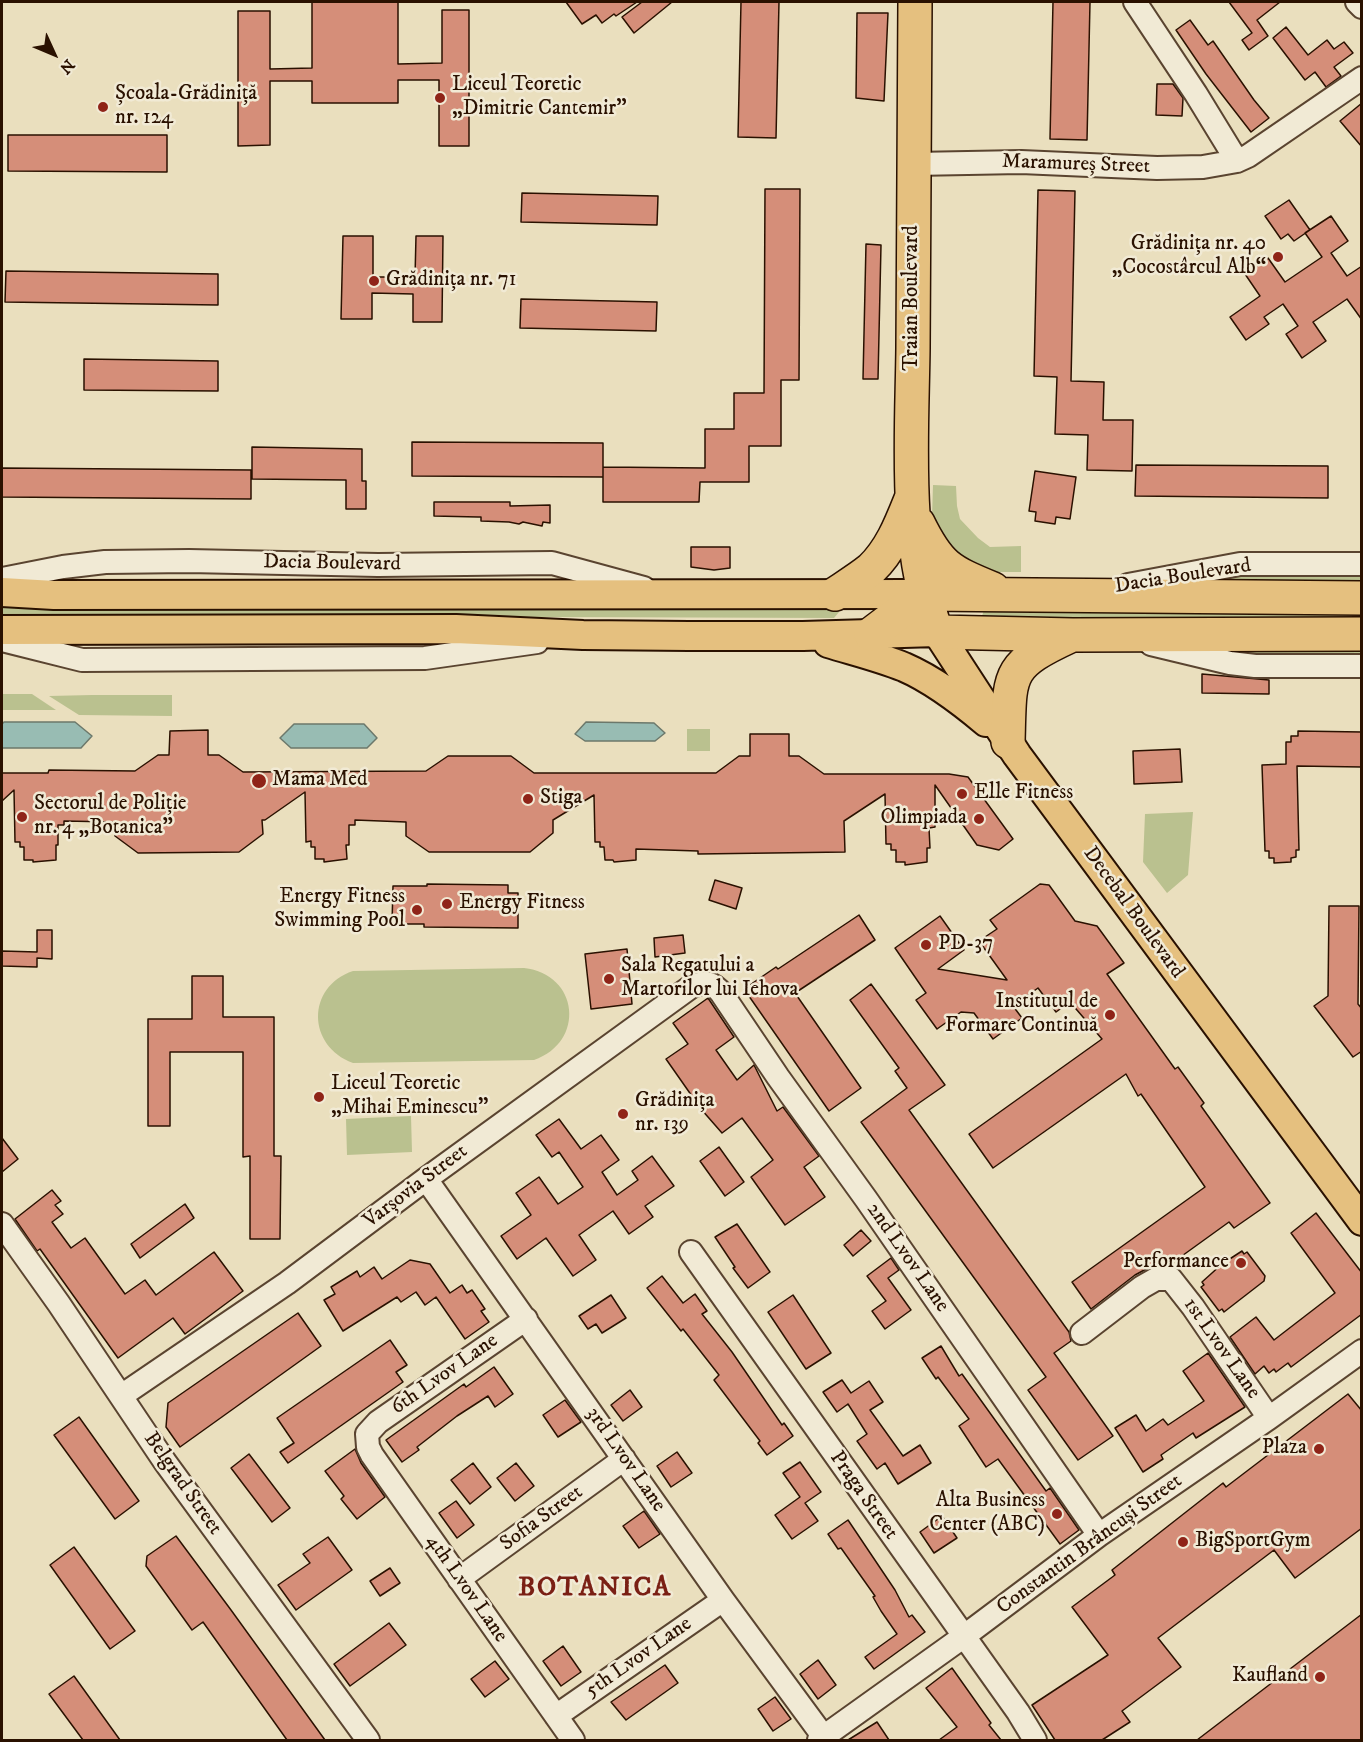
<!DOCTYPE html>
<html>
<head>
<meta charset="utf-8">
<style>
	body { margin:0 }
	#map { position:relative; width:1363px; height:1742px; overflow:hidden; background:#eadfbe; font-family:"IM FELL DW Pica",serif }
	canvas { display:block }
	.frame { position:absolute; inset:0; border:3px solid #2a1100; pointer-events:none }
	.north { position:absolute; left:24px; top:24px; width:60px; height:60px; -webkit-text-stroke:4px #f1ead5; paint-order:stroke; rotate:134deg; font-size:16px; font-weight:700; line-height:24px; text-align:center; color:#2a1100 }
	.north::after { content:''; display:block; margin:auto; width:21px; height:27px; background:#2a1100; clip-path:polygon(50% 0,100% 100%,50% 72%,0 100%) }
</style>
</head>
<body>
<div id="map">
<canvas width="1363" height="1742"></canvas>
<div class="frame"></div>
<div class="north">N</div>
</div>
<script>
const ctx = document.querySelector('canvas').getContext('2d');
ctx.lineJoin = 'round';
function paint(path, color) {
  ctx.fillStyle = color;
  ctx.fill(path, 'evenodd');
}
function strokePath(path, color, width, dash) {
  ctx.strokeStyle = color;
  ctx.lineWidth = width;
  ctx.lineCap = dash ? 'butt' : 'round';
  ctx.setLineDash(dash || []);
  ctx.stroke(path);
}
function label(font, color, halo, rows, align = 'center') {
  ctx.font = font + ' "IM FELL DW Pica",serif';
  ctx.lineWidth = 5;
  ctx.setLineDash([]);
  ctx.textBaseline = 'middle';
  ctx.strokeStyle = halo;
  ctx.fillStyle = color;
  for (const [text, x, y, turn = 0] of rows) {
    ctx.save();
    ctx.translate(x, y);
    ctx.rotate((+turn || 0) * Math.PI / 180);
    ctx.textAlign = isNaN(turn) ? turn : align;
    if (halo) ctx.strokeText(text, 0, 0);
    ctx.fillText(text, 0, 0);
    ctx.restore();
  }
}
const green = new Path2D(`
	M933,485L956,486L957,506L960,519L978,538L990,547L1021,546V572H982L957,560L932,517Z
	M1240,575H1361V587L1199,582Z
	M2,606L837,609L839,612L834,618L2,615Z
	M984,610L1362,611L1361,620L989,619L982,616Z
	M1361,644V657L1248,656L1200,648Z
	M2,694H32L56,710H2Z
	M92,695H172V716L79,715L49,696Z
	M687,729H710V751H687Z
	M1193,812L1188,875L1167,893L1143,862L1145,814Z
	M524,968C579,974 586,1042 534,1060L353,1063C307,1046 306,987 353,971Z
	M411,1116L412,1152L347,1155L346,1119Z`);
const water = new Path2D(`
	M4,722H75L92,736L81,748H2V724Z
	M586,722L654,723L665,733L655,741H585L575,734Z
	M294,724H364L377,738L367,748H291L280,738Z`);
const building = new Path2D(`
	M312,2H398V64L442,63V10H469V146H439V80H398V103H312V81H270V145L238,146V11H270V69L312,68Z
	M566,2H637L616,16L614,14L602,23L596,15L582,24Z
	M642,2H672L634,33L622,17Z
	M741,2H779L776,138L738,137Z
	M1053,2H1090L1087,140L1050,139Z
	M1229,2H1280L1257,20L1268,36L1249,50L1242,40L1252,33Z
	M857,13H888L884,101L856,98Z
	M1190,20L1208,45L1213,41L1254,100L1269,118L1251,132L1206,74L1176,30Z
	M1286,27L1308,55L1327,40L1334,49L1344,42L1353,53L1334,67L1341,76L1326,87L1315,72L1305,80L1273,38Z
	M1157,84H1173L1183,98L1182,116L1156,115Z
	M1362,103V147L1340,121Z
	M8,135H167V172L8,171Z
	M765,189H800L799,380H781V446H749V482H700L699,502H603V467L705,468V429H734V393H764Z
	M1038,190L1075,191L1071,381L1104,382L1103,420H1133L1132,471L1087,470L1088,435L1055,434L1057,377L1034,376Z
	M522,193L658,196L657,225L521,222Z
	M1289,200L1310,230L1294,241L1288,234L1281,239L1265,216Z
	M1331,216L1348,241L1331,253L1347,276L1362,266V320L1347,299L1313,322L1326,341L1302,358L1286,334L1298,326L1283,304L1264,317L1269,324L1246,340L1230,317L1260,296L1245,274L1268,258L1285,282L1322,257L1305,233Z
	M343,236H373V277H415L416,236H443L442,322H413V294L372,293V319H341Z
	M866,244L881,245L878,379H863Z
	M6,271L218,274V305L5,302Z
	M521,299L657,302L656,331L520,328Z
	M84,359L218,361V391L84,390Z
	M412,442L603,443V477L412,476Z
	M252,447L362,449V481H366V509H346V480L252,479Z
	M1136,465L1328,466V498L1135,496Z
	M2,468L251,470V499L2,497Z
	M1035,471L1076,477L1070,519L1056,517L1055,524L1035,521L1036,512L1029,511Z
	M434,502H510V506L550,505V523L543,522L542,526L523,522L519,524L509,522L481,521V517H478L434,516Z
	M691,547H730V568L714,570L691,567Z
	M1202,674L1269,680V694L1202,693Z
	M208,730V755H219L243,772L426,771L448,756H511L534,773H716L739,756H750V734H789V756H799L824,774H949L968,777L1013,839L999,850L977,845L935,785V827L929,828L930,848H927V862L905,865V862H896V850H891V844H886L885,794L844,821L845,852L698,854V851L636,849V860L614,862L613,860H605L604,847H600V842H595L594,795L553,820V833L530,852H429L406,836V822L355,820V825H349V845H346L347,859L324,862V859H315V847H311V841L306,842L305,792L265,820H262L263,834L239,852L138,853L115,836V822L64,821V825H58V845H56V860L33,862V860H24V847H20V842H15L14,790L2,801V773H48L49,770L135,771L158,755H169L170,731Z
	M1298,731L1362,732V767L1297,766L1299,850H1296V857L1291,858V862L1274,863V858H1269V851H1265L1262,765L1286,764V742H1291V736H1298Z
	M1180,749L1182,782L1134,784L1133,751Z
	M715,880L742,888L736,909L709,900Z
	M427,884L508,885V893H518V928L424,927V924H392L393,886H427Z
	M1040,884L1049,885L1075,921L1097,926L1124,963L1107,974L1175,1069L1178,1067L1204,1103L1201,1106L1270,1203L1234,1228L1229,1222L1168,1266L1150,1267L1135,1275L1091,1309L1072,1282L1205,1187L1141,1094L1138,1096L1126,1074L993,1168L969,1134L1102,1039L1070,1002L1056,1012L1038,988L1013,1006L1022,1018L993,1039L974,1013L961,1012L937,1029L916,1000L926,993L895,948L940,916L964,950L938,969L1007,980L979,941L997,929L990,920Z
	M1329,906H1359L1358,1004L1362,1009V1051L1353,1057L1314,1006L1328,996Z
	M859,915L875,940L795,993L861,1088L829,1111L744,989L776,967L778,969Z
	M37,930H52V959L37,958V967L2,966V951L37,952Z
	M683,935L685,953L655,957L654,938Z
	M627,949L632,1004L591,1009L585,954Z
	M192,976H223V1017H274V1156H281L280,1239H250V1156L243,1157V1052H170V1126H148V1019H192Z
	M871,984L945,1085L909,1110L1069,1332L1071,1341L1054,1353L1113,1436L1078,1460L1028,1390L1046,1377L861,1122L907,1088L895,1071L899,1068L850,1000Z
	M708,998L734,1037L716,1050L737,1080L754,1065L777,1111L783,1107L819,1156L804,1167L825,1197L785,1225L751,1177L773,1160L742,1118L722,1133L701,1109L666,1059L688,1044L673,1023Z
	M559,1119L581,1149L601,1135L619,1160L602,1172L617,1195L638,1180L632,1171L652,1156L674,1186L645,1206L653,1217L629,1234L613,1211L579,1235L596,1260L573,1276L546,1238L517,1259L501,1236L531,1215L516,1193L539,1177L558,1204L583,1187L559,1152L552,1157L536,1135Z
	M2,1138L18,1159L2,1172Z
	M719,1147L744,1182L725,1196L700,1161Z
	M52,1190L61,1201L55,1205L63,1214L52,1222L71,1248L85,1238L125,1294L145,1280L156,1295L214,1252L243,1291L185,1334L173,1318L118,1358L40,1249L37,1251L15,1219Z
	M185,1204L194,1218L140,1258L131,1244Z
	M1316,1213L1362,1273V1314L1291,1367L1288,1363L1276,1372L1274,1369L1269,1373L1264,1366L1255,1374L1230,1337L1256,1317L1274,1340L1335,1293L1291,1233Z
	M737,1224L770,1272L748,1288L733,1268L735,1267L715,1237Z
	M861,1230L871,1241L853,1256L844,1245Z
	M1242,1251L1244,1254L1247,1252L1265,1276L1264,1281L1224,1312L1222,1309L1219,1311L1201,1287L1204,1285L1202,1282L1222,1264Z
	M891,1258L899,1270L888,1278L911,1310L885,1329L872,1311L886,1301L867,1276Z
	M410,1260L430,1264L450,1293L462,1285L467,1293L472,1290L485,1309L481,1311L489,1322L465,1339L436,1297L425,1305L416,1292L401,1302L397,1297L343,1331L324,1300L335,1294L331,1287L357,1271L360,1277L374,1267L382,1279Z
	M662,1276L683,1303L695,1294L707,1311L702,1314L732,1352L782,1425L784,1423L793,1436L767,1455L758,1443L760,1441L714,1380L719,1375L683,1329L681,1331L647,1288Z
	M611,1295L626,1318L602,1333L596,1324L588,1329L579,1316Z
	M793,1295L831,1353L806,1369L768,1312Z
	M298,1313L321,1346L180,1447L166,1427L168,1403Z
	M390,1340L407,1365L396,1372L403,1382L288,1463L280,1452L294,1443L277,1418Z
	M941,1346L959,1376L962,1374L1046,1491L1050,1488L1079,1530L1060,1544L998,1459L986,1467L959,1426L969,1419L938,1377L936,1379L922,1358Z
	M1208,1353L1245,1407L1196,1438L1193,1433L1161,1455L1163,1459L1143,1472L1115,1428L1136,1415L1146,1431L1163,1419L1168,1425L1204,1401L1183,1371Z
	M494,1367L513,1394L495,1407L488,1396L457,1416L417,1447L419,1450L402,1462L386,1440L464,1384L466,1387Z
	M842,1380L851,1393L869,1381L883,1402L870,1410L903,1456L920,1445L931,1463L898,1484L885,1463L877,1469L857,1441L867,1434L848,1404L837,1412L823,1392Z
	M630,1390L642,1407L623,1421L611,1405Z
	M1348,1394L1362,1411V1528L1295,1578L1274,1550L1158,1638L1181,1667L1122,1711L1130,1722L1102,1740H1055L1032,1705L1108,1655L1072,1607L1115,1575L1112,1570L1223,1483L1226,1487Z
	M565,1400L581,1422L558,1437L543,1415Z
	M79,1417L139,1501L115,1519L54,1435Z
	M355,1449L361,1463L385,1497L357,1519L341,1499L344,1496L325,1471Z
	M677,1452L692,1473L671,1487L657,1466Z
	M249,1454L290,1508L272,1522L231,1468Z
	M800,1462L821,1492L805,1503L818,1521L792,1539L775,1515L800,1497L783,1473Z
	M473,1463L491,1487L470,1504L451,1480Z
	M516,1463L534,1486L515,1501L497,1478Z
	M456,1501L474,1525L457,1538L439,1513Z
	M644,1511L660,1534L639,1548L623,1526Z
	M942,1516L957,1538L934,1553L920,1532Z
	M848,1520L895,1590L909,1617L912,1615L925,1632L874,1669L865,1657L897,1634L881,1611L873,1597L875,1596L841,1548L838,1549L828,1534Z
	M176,1536L231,1610L325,1740H287L203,1622L192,1630L146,1566L147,1556Z
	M328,1537L352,1570L296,1610L278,1585L310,1563L303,1554Z
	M74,1547L135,1631L110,1649L50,1565Z
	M390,1568L400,1583L380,1596L370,1581Z
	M1362,1614V1740H1197Z
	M389,1623L406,1645L350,1686L334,1664Z
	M563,1646L581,1672L561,1686L543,1661Z
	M818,1660L836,1685L818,1699L800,1674Z
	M495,1661L509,1679L485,1697L471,1679Z
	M665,1665L678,1683L626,1720L611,1702Z
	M952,1668L991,1723L989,1725L1001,1740H939L957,1727L926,1688Z
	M74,1676L120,1740H83L49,1694Z
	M775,1697L791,1719L773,1731L758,1709Z
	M877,1722L889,1740H848Z`);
const minor = new Path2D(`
	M1135,2L1196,94L1237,161
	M1357,2L1362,7
	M914,164L1021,162L1157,168L1203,167L1237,161L1248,156L1362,78
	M2,579L63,567L105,562L189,561L378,565L552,563L644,588
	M1128,585L1240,564H1362
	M2,640L82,660L425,658L537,642
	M1151,644L1230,663L1255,666H1362
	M426,1179L723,1600L826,1740
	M2,1224L59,1304L165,1462L368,1740
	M691,1252L1018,1712L1035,1740
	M526,1319L378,1422L367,1434L368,1447L372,1455L573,1740
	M1082,1333L1142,1287L1156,1279H1171L1193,1307L1269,1418
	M121,1396L287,1283L426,1179L692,986C705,981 713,982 722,994L778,1077L866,1199L1099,1535
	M459,1579L624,1459
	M556,1716L723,1600
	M819,1740L963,1637L1099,1535L1269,1418L1362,1351`);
const major = new Path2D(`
	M2,592L54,595L924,594
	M2,630L456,629L583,635L689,636H803L937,632L1017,755L1362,1221
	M828,643C854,651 879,657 904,667C934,680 961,701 986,722`);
const highway = new Path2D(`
	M915,2C914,117 914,232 913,348C912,436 903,549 937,632L1073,635L1362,634
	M918,523C939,566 949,571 993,589
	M835,594C847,586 860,578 871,569C891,550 901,524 911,499
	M924,594C1070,594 1216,598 1362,598
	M871,634L924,594
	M1008,742C1010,674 1005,666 1070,636`);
const markers = [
	[440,98,6,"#8f2418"],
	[103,107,6,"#8f2418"],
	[1278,257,6,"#8f2418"],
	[374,281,6,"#8f2418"],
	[259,781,8,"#8f2418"],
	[962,794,6,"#8f2418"],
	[528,799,6,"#8f2418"],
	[22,817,6,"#8f2418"],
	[979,819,6,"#8f2418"],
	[447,904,6,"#8f2418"],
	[417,910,6,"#8f2418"],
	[926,945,6,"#8f2418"],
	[609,979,6,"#8f2418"],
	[1110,1015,6,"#8f2418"],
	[319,1097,6,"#8f2418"],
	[623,1114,6,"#8f2418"],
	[1241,1263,6,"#8f2418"],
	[1319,1449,6,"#8f2418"],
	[1057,1514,6,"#8f2418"],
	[1183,1542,6,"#8f2418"],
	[1320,1677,6,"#8f2418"]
];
const poiNames = [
	["Liceul Teoretic",452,86],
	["„Dimitrie Cantemir”",452,110],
	["Școala-Grădiniță",115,95],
	["nr. 124",115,119],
	["Grădinița nr. 40",1266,245,"right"],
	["„Cocostârcul Alb“",1266,269,"right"],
	["Grădinița nr. 71",386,281],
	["Mama Med",272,781],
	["Elle Fitness",974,794],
	["Stiga",540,799],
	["Sectorul de Poliție",34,805],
	["nr. 4 „Botanica”",34,829],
	["Olimpiada",967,819,"right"],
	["Energy Fitness",405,898,"right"],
	["Swimming Pool",405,922,"right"],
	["Energy Fitness",459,904],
	["PD-37",938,945],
	["Sala Regatului a",621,967],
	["Martorilor lui Iehova",621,991],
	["Institutul de",1098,1003,"right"],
	["Formare Continuă",1098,1027,"right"],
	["Liceul Teoretic",331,1085],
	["„Mihai Eminescu”",331,1109],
	["Grădinița",635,1102],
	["nr. 139",635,1126],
	["Performance",1229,1263,"right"],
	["Plaza",1307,1449,"right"],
	["Alta Business",1045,1502,"right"],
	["Center (ABC)",1045,1526,"right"],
	["BigSportGym",1195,1542],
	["Kaufland",1308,1677,"right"]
];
const streetNames = [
	["Maramureș Street",1076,165,2],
	["Traian Boulevard",913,298,-90],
	["Dacia Boulevard",332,564,1],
	["Dacia Boulevard",1183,577,-9],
	["Decebal Boulevard",1133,913,54],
	["Varșovia Street",416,1187,-37],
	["2nd Lvov Lane",907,1258,55],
	["1st Lvov Lane",1221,1349,55],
	["6th Lvov Lane",445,1375,-35],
	["3rd Lvov Lane",625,1460,55],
	["Belgrad Street",182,1484,55],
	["Praga Street",863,1496,55],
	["Sofia Street",542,1519,-36],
	["Constantin Brâncuși Street",1090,1545,-36],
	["4th Lvov Lane",466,1589,55],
	["5th Lvov Lane",639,1658,-35]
];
const districtNames = [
	["BOTANICA",595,1589]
];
paint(green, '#bac18f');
paint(water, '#98bcb3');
strokePath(water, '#6c786b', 1.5);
paint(building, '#d58e79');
strokePath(building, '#2a1100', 1.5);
strokePath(minor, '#5a4430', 26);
strokePath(major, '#2a1100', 32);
strokePath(highway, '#2a1100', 36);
strokePath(minor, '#f1ead5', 22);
strokePath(major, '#e5c07f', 28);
strokePath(highway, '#e5c07f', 33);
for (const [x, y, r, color] of markers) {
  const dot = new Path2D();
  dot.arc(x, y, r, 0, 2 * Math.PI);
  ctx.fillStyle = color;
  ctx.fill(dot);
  strokePath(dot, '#f1ead5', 2);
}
label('21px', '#2a1100', '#f1ead5', poiNames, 'left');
label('21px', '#2a1100', '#f1ead5', streetNames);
ctx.letterSpacing = '1.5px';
label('bold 27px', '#7a1f14', '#f1ead5', districtNames);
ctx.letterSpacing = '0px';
</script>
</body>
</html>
